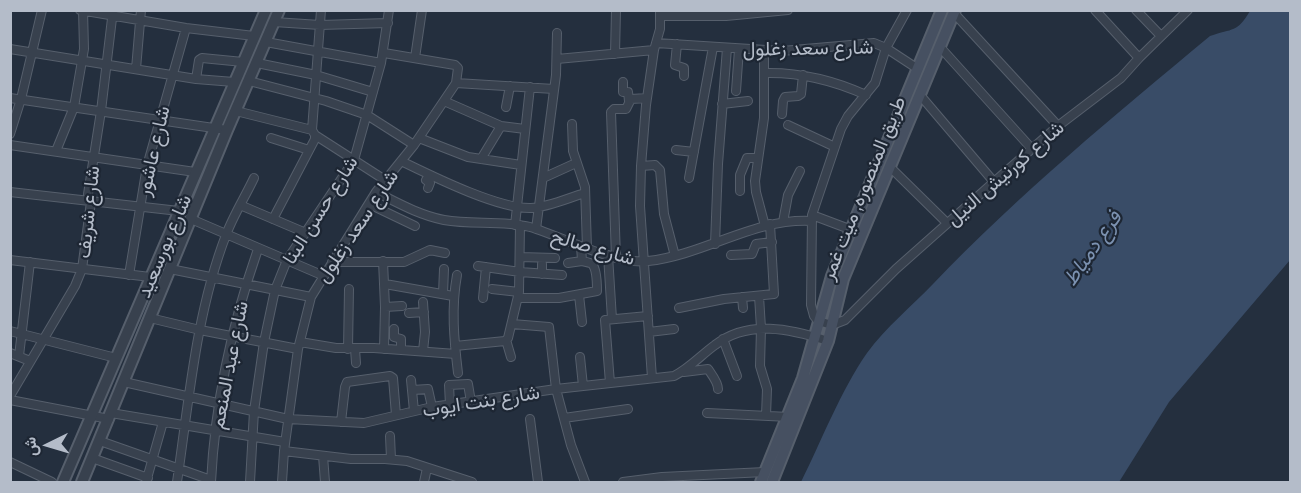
<!DOCTYPE html>
<html>
<head>
<meta charset="utf-8">
<style>
	body { margin:0 }
	#map { position:relative; width:1301px; height:493px; overflow:hidden; background:#242f3e; font-family:"Exo 2",Vazirmatn,sans-serif }
	canvas { display:block }
	.frame { position:absolute; inset:0; border:12px solid #b4bcc9; pointer-events:none }
	.north { position:absolute; left:18px; top:415px; width:60px; height:60px; -webkit-text-stroke:4px #1d2633; paint-order:stroke; rotate:265deg; font-size:16px; font-weight:700; line-height:24px; text-align:center; color:#b4bcc9 }
	.north::after { content:''; display:block; margin:auto; width:21px; height:27px; background:#b4bcc9; clip-path:polygon(50% 0,100% 100%,50% 72%,0 100%) }
</style>
</head>
<body>
<div id="map">
<canvas width="1301" height="493"></canvas>
<div class="frame"></div>
<div class="north">ش</div>
</div>
<script>
const ctx = document.querySelector('canvas').getContext('2d');
ctx.lineJoin = 'round';
function paint(path, color) {
  ctx.fillStyle = color;
  ctx.fill(path, 'evenodd');
}
function strokePath(path, color, width, dash) {
  ctx.strokeStyle = color;
  ctx.lineWidth = width;
  ctx.lineCap = dash ? 'butt' : 'round';
  ctx.setLineDash(dash || []);
  ctx.stroke(path);
}
function label(font, color, halo, rows, align = 'center') {
  ctx.font = font + ' "Exo 2",Vazirmatn,sans-serif';
  ctx.lineWidth = 4.5;
  ctx.setLineDash([]);
  ctx.textBaseline = 'middle';
  ctx.strokeStyle = halo;
  ctx.fillStyle = color;
  for (const [text, x, y, turn = 0] of rows) {
    ctx.save();
    ctx.translate(x, y);
    ctx.rotate((+turn || 0) * Math.PI / 180);
    ctx.textAlign = isNaN(turn) ? turn : align;
    if (halo) ctx.strokeText(text, 0, 0);
    ctx.fillText(text, 0, 0);
    ctx.restore();
  }
}
const water = new Path2D(`
	M1250,11H1290V260L1169,402L1119,482H801C821,442 841,390 867,353C886,327 911,307 933,284C1019,194 1115,115 1210,36C1233,28 1237,33 1250,11Z`);
const minor = new Path2D(`
	M80,10L186,28L254,36
	M907,10L886,48L875,83L848,116L841,129L812,215L811,305L814,316L818,321L832,325L845,320L896,269L994,182L1058,126L1121,78L1139,58L1188,10
	M1095,10L1139,58
	M1136,10L1161,36
	M954,13L1058,126
	M661,16H726L788,10
	M274,22L320,25L388,23
	M266,42L381,63
	M656,43L782,51L874,43L886,48L918,69
	M677,44L675,65L684,68V76
	M940,47L1032,149
	M10,49L196,79L234,82
	M764,51V118L755,181L756,192L765,226
	M384,53L455,65L458,68L456,83
	M615,54L616,10
	M415,58L422,10
	M557,59L654,50
	M257,63L316,75L373,92
	M136,69L141,10
	M764,73C801,72 833,80 866,95
	M196,79L199,60L202,58L243,62
	M249,81L326,101L367,115L414,145
	M623,82V92H628L629,101
	M736,91L739,49
	M920,95L994,182
	M10,98L227,130
	M444,101L501,126L525,129
	M722,104L748,101
	M506,107L510,86
	M236,111L312,130L315,135L385,180
	M782,114L783,101L785,97L798,96L801,94L803,75
	M572,124L573,151L585,187L587,248
	M788,125L835,147
	M312,130L321,10
	M10,134L21,99L42,10
	M271,138L309,150
	M419,138L468,157L521,165
	M10,145L195,172
	M676,150L694,152
	M56,151L74,107L84,49L83,10
	M481,159L501,126
	M401,161C432,176 498,209 531,208C549,207 568,198 585,193
	M641,166L655,165L660,170L664,214L675,256
	M890,167L947,223
	M543,178L576,163
	M689,178L713,47
	M428,188L430,183L426,180L429,175
	M740,191V175L747,158H758
	M10,192L179,211
	M376,192C398,203 419,215 444,220C472,225 502,220 530,227C564,237 614,265 648,261C704,255 754,218 811,221
	M369,204L415,226
	M240,205L306,233
	M812,215L852,230
	M191,219L324,276
	M273,219L315,139V135
	M783,222L788,195L800,171
	M515,225L530,87
	M536,229L556,75L557,33
	M715,244L718,164L727,48
	M608,255L612,319
	M731,255L752,254L756,244L772,242
	M520,257L555,258
	M616,258L611,112L614,109H626L631,99L647,98
	M10,260L150,277
	M383,261L385,307L384,349
	M332,262H404L430,250L445,253
	M568,263L582,261
	M478,266L520,272L562,275
	M170,269L311,297
	M542,274V264
	M129,275L147,166L186,28
	M457,275C451,308 454,340 458,373
	M385,284L453,296
	M492,289L519,292
	M443,294L444,269
	M579,295L582,322
	M759,296L761,328L760,366L767,389L766,416
	M742,297L743,308
	M483,298L486,267
	M518,298H559L597,291C597,284 597,269 592,264C591,263 582,261 582,261L581,246
	M385,307L402,306
	M679,308L724,299L774,294L770,224
	M409,313L424,312
	M150,318L200,330L298,349
	M512,324L549,327L556,389L571,445L585,482
	M394,329V337L401,339V350
	M10,331L116,358
	M649,332L674,329
	M723,339L737,376
	M506,340L511,357
	M300,342L336,348H374L456,354
	M455,346L505,341L508,338L519,292L520,225
	M348,349L349,289
	M355,349L356,363
	M423,351L425,332L423,302
	M10,353L30,361
	M19,356L30,262
	M580,357L583,386
	M684,372L708,369C712,375 718,382 718,389
	M652,378L640,206L641,166L646,105L654,50L660,29V10
	M411,380L414,411
	M124,382L288,419L364,423L432,407L556,389L674,376C690,368 701,355 715,345C748,319 791,329 828,341
	M610,383L605,320L648,316
	M412,390L428,389L432,407
	M10,396L75,286L82,269L91,202L88,194L101,111L113,10
	M10,400L109,419
	M450,405L449,385L468,384L471,402
	M111,413L285,442
	M707,413L789,417
	M564,418L628,409
	M530,419L538,482
	M341,422L345,387L347,382L390,376L393,378L396,415
	M390,436L391,459
	M100,441L211,480
	M284,451L351,459H385L407,461L472,482
	M323,456L325,482
	M92,458L148,478
	M10,462L52,482
	M146,482L163,422
	M177,482C189,400 196,313 226,235C233,216 245,197 254,178
	M211,482C215,402 232,324 258,249
	M250,482L254,411L264,342L275,290L287,260L354,160L381,63L389,10
	M282,482L284,451L298,349L311,297L376,192L414,145L456,83L554,89
	M424,482L427,468
	M623,482L662,477L765,472`);
const tertiary = new Path2D(`
	M63,482L266,10
	M82,482L227,130L279,10`);
const secondary = new Path2D(`
	M761,482L803,378L832,276L942,10
	M772,482L828,341L843,279L955,10`);
const streetNames = [
	["شارع سعد زغلول",808,48,-1],
	["شارع عاشور",153,151,-77],
	["شارع كورنيش النيل",1005,173,-41],
	["طريق المنصوره, ميت غمر",863,188,-68],
	["شارع حسن البنا",320,210,-58],
	["شارع شريف",88,212,-84],
	["شارع سعد زغلول",357,226,-56],
	["شارع بورسعيد",164,246,-67],
	["شارع صالح",593,247,16],
	["شارع عبد المنعم",229,365,-79],
	["شارع بنت ايوب",481,401,-9]
];
const waterNames = [
	["فرع دمياط",1092,248,-55]
];
paint(water, '#394c67');
strokePath(minor, '#565f6c', 10);
strokePath(tertiary, '#565f6c', 14);
strokePath(secondary, '#565f6c', 14);
strokePath(minor, '#38414e', 8);
strokePath(tertiary, '#38414e', 10);
strokePath(secondary, '#465061', 10);
label('20px', '#b4bcc9', '#1d2633', streetNames);
label('italic 21px', '#7c92b1', '#1d2633', waterNames);
</script>
</body>
</html>
